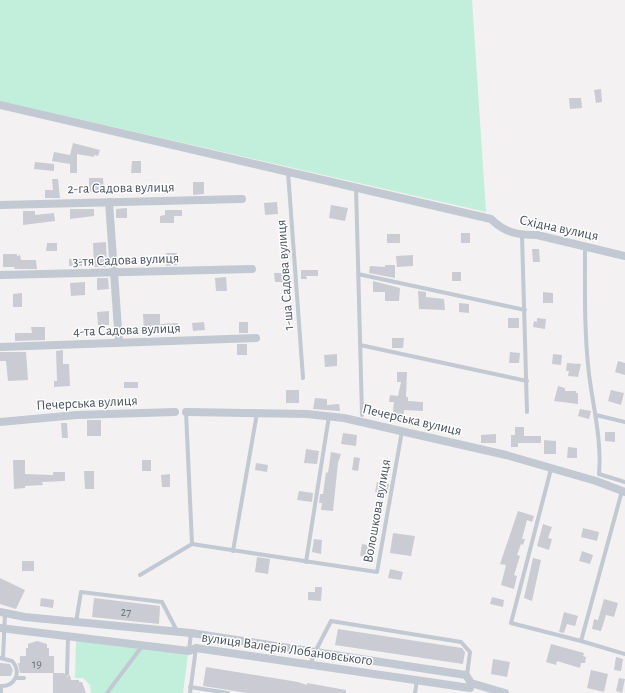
<!DOCTYPE html>
<html>
<head>
<meta charset="utf-8">
<style>
	body { margin:0 }
	canvas { display:block; background:#f3f1f1 }
</style>
</head>
<body>
<canvas width="625" height="693"></canvas>
<script>
const ctx = document.querySelector('canvas').getContext('2d');
ctx.lineJoin = 'round';
function paint(path, color) {
  ctx.fillStyle = color;
  ctx.fill(path, 'evenodd');
}
function strokePath(path, color, width, dash) {
  ctx.strokeStyle = color;
  ctx.lineWidth = width;
  ctx.lineCap = dash ? 'butt' : 'round';
  ctx.setLineDash(dash || []);
  ctx.stroke(path);
}
function label(font, color, halo, rows, align = 'center') {
  ctx.font = font + ' "Alegreya Sans",sans-serif';
  ctx.lineWidth = 3;
  ctx.setLineDash([]);
  ctx.textBaseline = 'middle';
  ctx.strokeStyle = halo;
  ctx.fillStyle = color;
  for (const [text, x, y, turn = 0] of rows) {
    ctx.save();
    ctx.translate(x, y);
    ctx.rotate((+turn || 0) * Math.PI / 180);
    ctx.textAlign = isNaN(turn) ? turn : align;
    if (halo) ctx.strokeText(text, 0, 0);
    ctx.fillText(text, 0, 0);
    ctx.restore();
  }
}
const green = new Path2D(`
	M0,0H472L486,212L0,101Z
	M76,640L188,654L183,693H91L90,685L83,678H75Z`);
const building = new Path2D(`
	M601,89L602,102L596,103L594,90Z
	M569,98H581L582,108L570,109Z
	M73,143L100,150L98,156L94,155V157L77,154V173H70V164L52,161L54,152L70,155Z
	M132,161H141V173H131Z
	M35,162L54,164V171L34,169Z
	M89,178H103L104,192H89Z
	M52,179H58L60,198H45V190H53Z
	M193,182H204V194L193,195Z
	M277,202L278,214L265,215L264,203Z
	M331,205L348,208L345,221L329,218Z
	M127,208V218H116V209Z
	M70,209H94V216L70,219Z
	M165,210H182V216H174V223H160V216L165,215Z
	M23,211H35V215L54,213L55,221L23,225Z
	M461,233H470V243H461Z
	M387,234H400V243H387Z
	M106,242L107,267H94L93,243Z
	M47,243H57V251H46Z
	M532,249H539L540,262H533Z
	M166,253H177V265L166,266Z
	M3,254H17V256L20,255L21,260H36L37,269H15L14,267H3Z
	M413,255V266L397,267L396,256Z
	M69,259H82V266H69Z
	M385,265H395V278L369,273L370,266L385,267Z
	M301,270H318V276H306L307,279H301Z
	M452,272H461V281H452Z
	M274,273H287L288,282H275Z
	M226,277L227,291H216L215,278Z
	M97,278H108L109,289L97,290Z
	M373,281L400,288L399,301H385V292H373Z
	M85,282V295L71,296L70,283Z
	M418,291L426,292V297L444,299L445,310L419,309Z
	M543,292L553,293V303H543Z
	M22,293V307H13V294Z
	M459,303L469,304V313L459,312Z
	M109,311V325H98L97,312Z
	M143,314H160V324L178,323V329L144,332Z
	M508,318H519V328H508Z
	M537,318L546,319L545,329L533,327L534,321L537,322Z
	M204,322L205,330L193,331L192,323Z
	M239,322H248V333H239Z
	M31,327H45V340L15,341V333H32Z
	M392,338H404L403,348H392Z
	M237,344H247V355H237Z
	M63,350V364H69L70,386L54,387V381H57L56,351Z
	M0,352H26L28,380L8,381L6,361H0Z
	M510,352L520,353L519,363H509Z
	M337,354V366L325,367L324,355Z
	M553,354L562,355L561,365L552,364Z
	M618,361L625,363V375L615,372Z
	M567,363L581,364L578,377L568,376L569,371H566Z
	M397,372H407L406,397H408V401L423,402V411L404,410L403,420L392,419L394,402H389L390,395L398,396L401,382H397Z
	M124,382H138V388H124Z
	M558,386L565,388V391H576V393H578V404L554,401Z
	M286,390H299V403H286Z
	M611,390L624,393L621,405L608,401Z
	M315,398L327,399V405L339,404L340,411L313,409Z
	M580,409L591,411L589,419L578,416Z
	M87,420H101V436H87Z
	M61,423H67L68,438H62Z
	M515,427H524V436H541V443H518V447H511V435H515Z
	M605,432H615V442L605,441Z
	M343,433L357,435L356,446L341,444Z
	M496,434V443H481V435Z
	M544,440L556,441V454H544Z
	M568,447L577,448V458H567Z
	M306,449L319,451L317,464L304,463Z
	M331,452L341,454L338,463L333,511L321,510L322,503H319L320,494H323L326,472L328,473Z
	M354,457L360,458L358,471L352,470Z
	M13,460H25V474L53,475V472H65V481L42,482L43,485L25,486V488L14,489Z
	M142,460H151V471H142Z
	M256,463L268,465L267,472L255,470Z
	M84,471H94V489H85Z
	M170,474V487H162L161,475Z
	M377,482L389,484L387,494L375,492Z
	M299,491L313,493L312,502L297,500Z
	M518,511L534,516L532,522L527,520L522,539H525L523,545L521,544L517,555L520,556L514,575L517,576L514,589L501,585L506,565L500,564Z
	M543,524L552,527L548,538L552,539L549,550L537,546Z
	M583,528L599,532L597,541L581,537Z
	M393,533L415,536L411,556L390,553Z
	M314,539L322,540L321,554L312,552Z
	M362,544L373,546L370,558L360,556Z
	M582,551L593,555L590,564L579,561Z
	M257,557L270,559L268,574L255,572Z
	M533,558L541,560L532,601L524,598Z
	M22,561H34V571H22Z
	M390,569L403,572L401,580L388,578Z
	M0,578L25,590L16,609L0,604Z
	M315,587H322L321,601L308,600V592H315Z
	M492,597L504,600L503,607L490,604Z
	M41,598L54,600L53,608L40,606Z
	M94,598L160,606L159,624L92,617Z
	M604,599L618,603L614,617L606,615L601,631L592,629L594,619L598,620Z
	M564,612L578,616L575,626L567,624L564,633L559,632Z
	M338,629L462,648L465,652L463,664L335,645Z
	M37,641L47,644V648H49V656H54V673H20L18,663H20V656H26V648H28V644Z
	M551,644L584,653L583,656L586,657L585,663H581L580,668L557,661L556,665L546,662Z
	M616,657L623,659L621,671L614,670Z
	M493,659L510,662L507,677L491,674Z
	M0,663L10,664L13,670L11,676H0Z
	M206,667L298,682L307,685V683L346,690V693H247L203,686Z
	M591,670L608,674L604,692L587,688Z
	M53,673H64L67,677L70,675L71,680H79V682H82L86,693H53Z
	M619,678L625,679L622,693L616,691Z`);
const service = new Path2D(`
	M288,172L303,378
	M356,187L362,415
	M522,235L527,412
	M585,246C585,289 584,332 589,374C593,407 602,440 599,474L625,482
	M358,274L525,310
	M360,345L527,381
	M186,412L192,544
	M596,415L625,422
	M551,469L511,623L581,641L622,491
	M233,551L257,413
	M306,562L329,416
	M140,575L192,544L377,572L402,431
	M76,622L81,592L162,602L177,631
	M581,641L625,654
	M189,650L191,633
	M0,658L12,661C22,672 15,687 0,686
	M3,658L5,614
	M310,665L315,652L331,621L461,642L470,652L467,675
	M67,674L68,637
	M16,678H24
	M190,687L228,693
	M1,693V686
	M107,693L143,645
	M190,693L196,648
	M415,693L417,680`);
const minor = new Path2D(`
	M0,105L491,219C505,233 518,235 537,235L625,256
	M109,202L119,343
	M0,205L242,199
	M0,275L252,269
	M0,347L256,338
	M186,412L307,414L344,418L506,455L596,481L625,492
	M0,422L77,415L175,412
	M0,612L25,617L191,633L453,673L466,675L471,683L505,693
	M0,628L189,651L196,648L470,688L471,683`);
const numberNames = [
	["27",126,612],
	["19",37,664]
];
const streetNames = [
	["2-га Садова вулиця",121,188,-1],
	["Східна вулиця",559,228,12],
	["3-тя Садова вулиця",126,260,-2],
	["1-ша Садова вулиця",285,275,-94],
	["4-та Садова вулиця",127,330,-2],
	["Печерська вулиця",87,403,-3],
	["Печерська вулиця",412,420,13],
	["Волошкова вулиця",377,511,-80],
	["вулиця Валерія Лобановського",287,649,8]
];
paint(green, '#c2efdb');
paint(building, '#cbccd3');
strokePath(service, '#c2c9d2', 4);
strokePath(minor, '#c2c9d2', 8);
label('12px', '#6a707b', null, numberNames);
label('14px', '#49515e', '#fff', streetNames);
</script>
</body>
</html>
